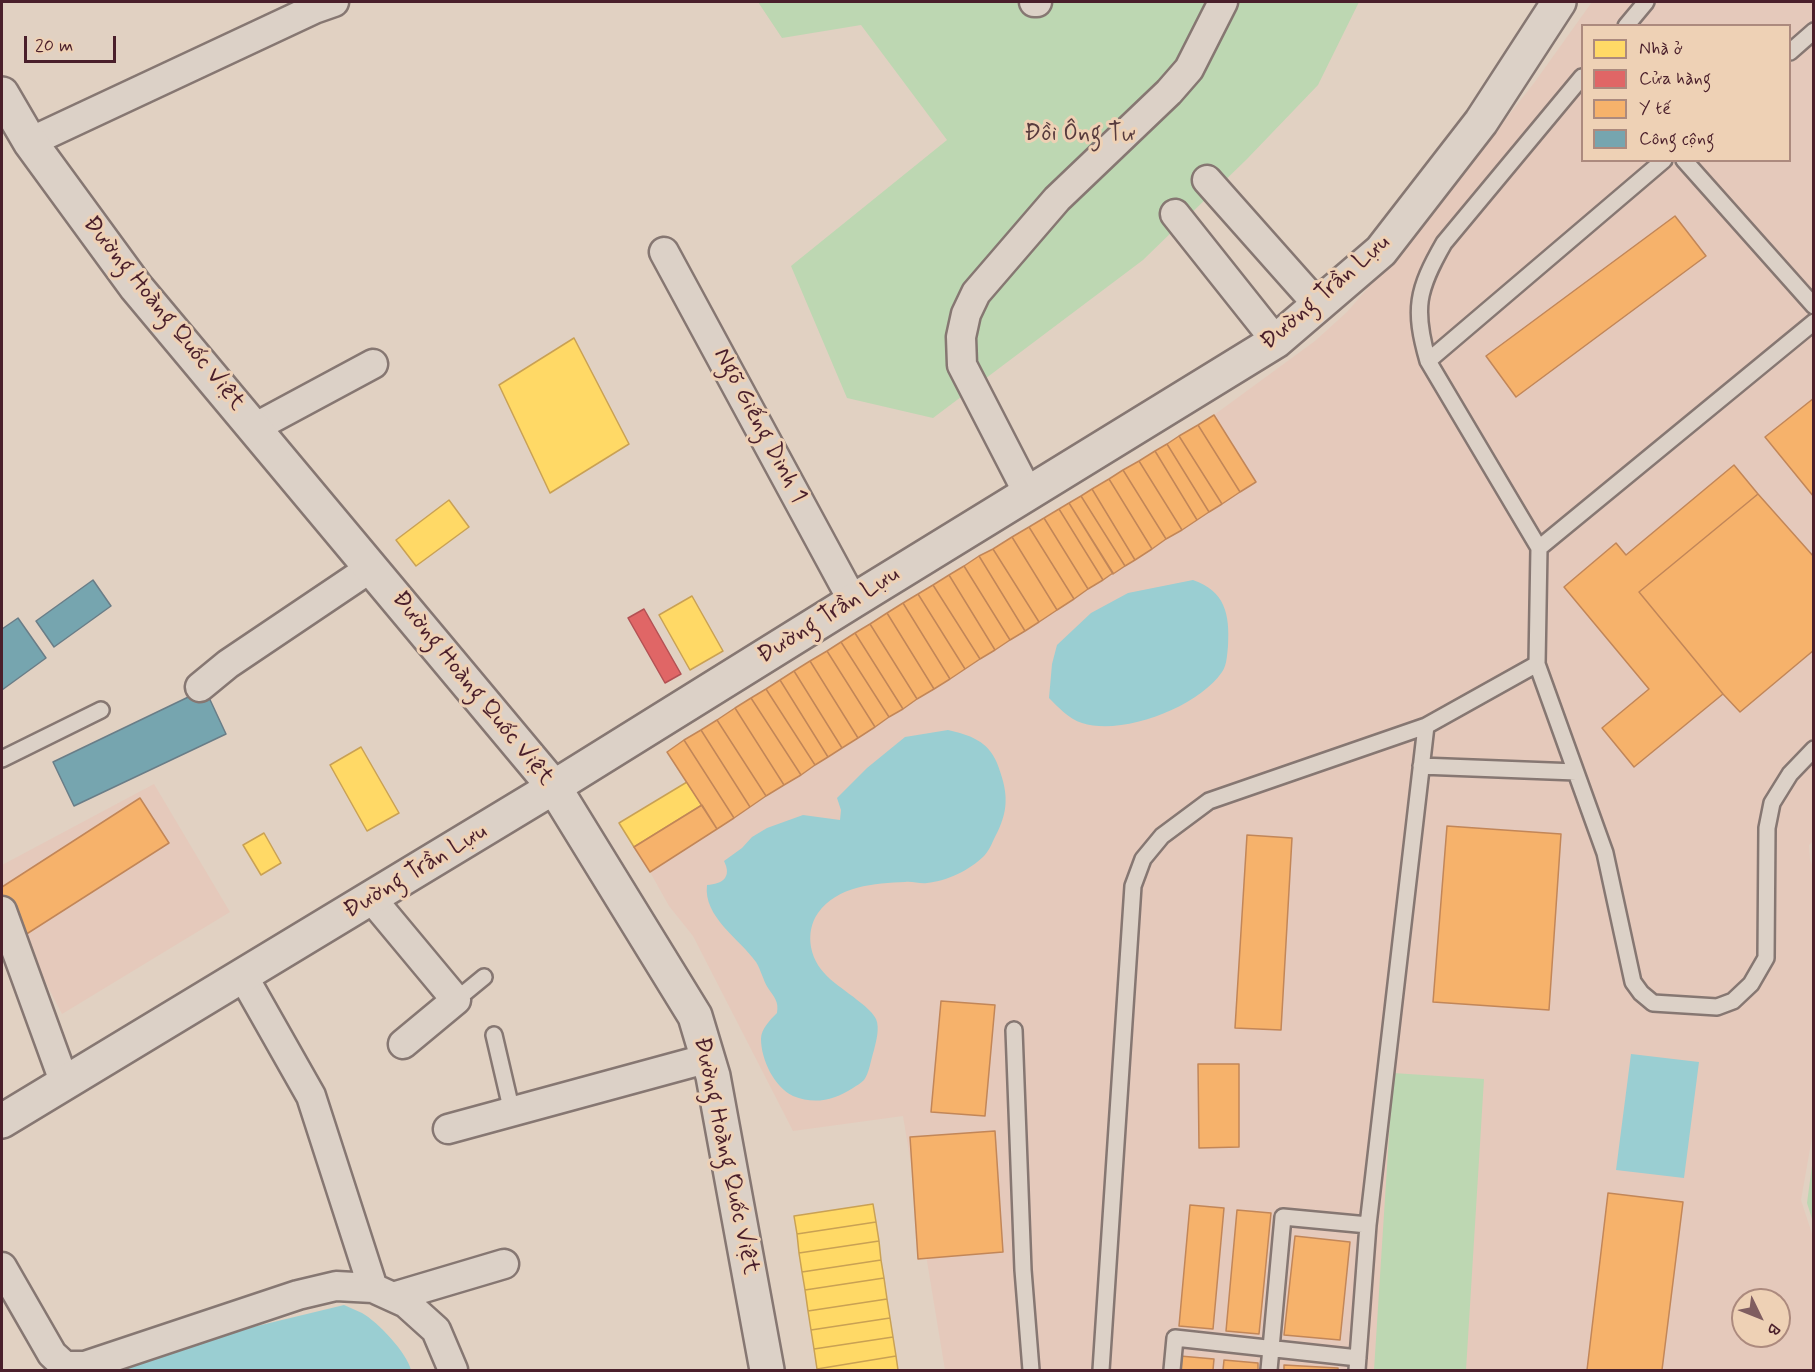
<!DOCTYPE html>
<html>
<head>
<meta charset="utf-8">
<style>
	body { margin:0 }
	#map { position:relative; width:1815px; height:1372px; overflow:hidden; background:#e1d1c2; font-family:Mynerve,sans-serif }
	canvas { display:block }
	.frame { position:absolute; inset:0; border:3px solid #4a1f2b; pointer-events:none }
	.legend { position:absolute; left:1581px; top:24px; width:210px; height:138px; box-sizing:border-box; background:#eed1b5; border:2px solid #ac8a7e; margin:0; padding:8px 10px; list-style:none; font-size:18px; color:#4a1f2b }
	.legend li { display:flex; align-items:center; gap:12px; height:30px }
	.legend b { width:30px; border:2px solid #ac8a7e }
	.north { position:absolute; left:1731px; top:1288px; width:60px; height:60px; box-sizing:border-box; background:#eed1b5; border:2px solid #ac8a7e; border-radius:50%; rotate:133deg; font-size:16px; font-weight:700; line-height:24px; text-align:center; color:#4a1f2b }
	.north::after { content:''; display:block; margin:auto; width:21px; height:27px; background:#7f5d60; clip-path:polygon(50% 0,100% 100%,50% 72%,0 100%) }
	.scale { position:absolute; left:24px; top:36px; width:92px; height:27px; box-sizing:border-box; border:3px solid #4a1f2b; border-top:0; padding-left:8px; font-size:18px; line-height:21px; white-space:nowrap; color:#4a1f2b; -webkit-text-stroke:4px #eed1b5; paint-order:stroke }
</style>
</head>
<body>
<div id="map">
<canvas width="1815" height="1372"></canvas>
<div class="frame"></div>
<ul class="legend">
<li><b style="height:16px;background:#ffd966"></b>Nhà ở</li>
<li><b style="height:16px;background:#e06666"></b>Cửa hàng</li>
<li><b style="height:16px;background:#f6b26b"></b>Y tế</li>
<li><b style="height:16px;background:#76a5af"></b>Công cộng</li>
</ul>
<div class="north">B</div>
<div class="scale">20 m</div>
</div>
<script>
const ctx = document.querySelector('canvas').getContext('2d');
ctx.lineJoin = 'round';
function paint(path, color) {
  ctx.fillStyle = color;
  ctx.fill(path, 'evenodd');
}
function strokePath(path, color, width, dash) {
  ctx.strokeStyle = color;
  ctx.lineWidth = width;
  ctx.lineCap = dash ? 'butt' : 'round';
  ctx.setLineDash(dash || []);
  ctx.stroke(path);
}
function label(font, color, halo, rows, align = 'center') {
  ctx.font = font + ' Mynerve,sans-serif';
  ctx.lineWidth = 6;
  ctx.setLineDash([]);
  ctx.textBaseline = 'middle';
  ctx.strokeStyle = halo;
  ctx.fillStyle = color;
  for (const [text, x, y, turn = 0] of rows) {
    ctx.save();
    ctx.translate(x, y);
    ctx.rotate((+turn || 0) * Math.PI / 180);
    ctx.textAlign = isNaN(turn) ? turn : align;
    if (halo) ctx.strokeText(text, 0, 0);
    ctx.fillText(text, 0, 0);
    ctx.restore();
  }
}
const built = new Path2D(`
	M1592,2H1813L1814,840L1809,845L1810,860L1814,869V1126L1801,1200L1813,1237V1370H945L903,1116L793,1131L693,936L669,906L650,872L1255,482L1214,415L1315,341L1347,312L1419,229L1534,83ZM1582,26H1790V160H1582ZM1743,1300H1779V1336H1743Z
	M154,784L230,912L62,1014L2,899V865Z`);
const green = new Path2D(`
	M758,2H1359L1318,85L1247,159L1143,260L933,418L847,398L791,266L947,140L861,25L782,38Z
	M1393,1073L1484,1079L1466,1370H1374Z
	M1813,1158V1222L1807,1203Z`);
const water = new Path2D(`
	M1193,580C1225,591 1230,614 1228,646C1227,655 1227,665 1222,672C1198,707 1123,736 1082,723C1069,719 1058,707 1049,698L1052,664L1057,645L1091,613L1128,593Z
	M948,730C970,735 988,741 997,763C1007,789 1010,807 997,833C993,840 990,850 984,856C970,870 947,881 927,883C920,884 912,881 905,882C875,883 837,886 818,913C811,923 809,935 811,947C816,975 841,986 861,1003C866,1007 873,1013 876,1019C880,1028 876,1042 874,1050C871,1059 869,1074 864,1080C861,1083 856,1086 853,1088C834,1100 815,1105 793,1096C774,1087 761,1059 761,1039C761,1029 770,1020 777,1013C779,1001 774,997 768,988C763,980 761,970 756,962C740,939 703,917 707,885C723,884 732,877 724,861L742,848L752,837L767,828L803,815L840,820L841,810L837,798L867,768L905,737Z
	M1631,1054L1699,1062L1684,1178L1616,1170Z
	M344,1305C350,1308 356,1310 362,1313C378,1322 407,1353 411,1370H118L136,1360L191,1342Z`);
const homes = new Path2D(`
	M574,338L629,444L550,493L499,385Z
	M449,500L469,527L416,566L396,540Z
	M692,596L723,651L690,670L659,615Z
	M361,747L399,813L367,831L330,765Z
	M687,782L702,805L634,847L619,823Z
	M264,833L281,863L261,875L243,845Z
	M873,1204L876,1222L797,1234L794,1216Z
	M876,1222L879,1241L799,1253L797,1234Z
	M879,1241L881,1260L802,1272L799,1253Z
	M881,1260L884,1278L805,1290L802,1272Z
	M884,1278L887,1299L808,1311L805,1290Z
	M887,1299L890,1318L811,1330L808,1311Z
	M890,1318L893,1337L814,1349L811,1330Z
	M893,1337L896,1356L817,1369L814,1349Z
	M896,1356L898,1370H817V1369Z`);
const shops = new Path2D(`
	M644,609L681,674L665,683L628,618Z`);
const health = new Path2D(`
	M1675,216L1706,256L1516,397L1486,356Z
	M1814,398V497L1765,437Z
	M1214,415L1256,482L1240,492L1198,425Z
	M1198,425L1240,492L1222,504L1179,436Z
	M1179,436L1222,504L1209,512L1167,444Z
	M1167,444L1209,512L1197,520L1155,451Z
	M1155,451L1197,520L1182,530L1139,461Z
	M1139,461L1182,530L1166,539L1123,470Z
	M1734,465L1758,494L1639,592L1723,694L1634,767L1602,728L1649,689L1564,587L1616,543L1626,555Z
	M1123,470L1166,539L1152,549L1109,479Z
	M1109,479L1152,549L1135,560L1092,489Z
	M1092,489L1135,560L1125,566L1081,496Z
	M1758,494L1814,557V650L1740,712L1723,694L1639,592Z
	M1081,496L1125,566L1113,574L1069,503Z
	M1069,503L1113,573L1103,580L1059,509Z
	M1059,509L1103,580L1088,589L1044,518Z
	M1044,518L1088,589L1074,599L1029,527Z
	M1029,527L1074,599L1057,610L1012,537Z
	M1012,537L1057,610L1039,622L993,549Z
	M993,549L1039,622L1025,631L979,556Z
	M979,556L1025,631L1010,640L964,566Z
	M964,566L1010,640L995,650L949,575Z
	M949,575L995,650L980,659L933,585Z
	M933,585L980,659L965,669L918,594Z
	M918,594L965,669L950,679L903,603Z
	M903,603L950,679L934,689L887,613Z
	M887,613L934,689L917,699L870,624Z
	M870,624L917,699L903,709L855,633Z
	M855,633L903,709L889,717L841,642Z
	M841,642L889,717L875,727L827,651Z
	M827,651L875,727L858,738L810,661Z
	M810,661L858,738L842,748L794,671Z
	M794,671L842,748L828,757L780,680Z
	M780,680L828,757L815,765L766,689Z
	M766,689L815,765L801,775L751,698Z
	M751,698L801,775L784,785L735,708Z
	M735,708L784,785L766,796L717,720Z
	M717,720L766,796L750,807L701,730Z
	M701,730L750,807L734,818L684,740Z
	M684,740L734,818L717,829L667,752Z
	M140,798L169,843L25,935L2,898V887Z
	M702,805L717,829L650,872L634,847Z
	M1447,826L1561,834L1549,1010L1433,1002Z
	M1247,835L1292,838L1281,1030L1235,1028Z
	M941,1001L995,1005L985,1116L931,1112Z
	M1198,1064H1239V1147L1199,1148Z
	M995,1131L1003,1252L918,1259L910,1137Z
	M1608,1193L1683,1202L1662,1370H1587Z
	M1190,1205L1224,1208L1213,1329L1179,1326Z
	M1237,1210L1271,1213L1259,1334L1226,1331Z
	M1295,1236L1350,1242L1340,1340L1284,1335Z
	M1180,1356L1214,1359L1213,1370H1179Z
	M1224,1360L1258,1363V1370H1223Z
	M1284,1365L1338,1368V1370H1284Z`);
const public = new Path2D(`
	M93,580L111,606L54,647L36,621Z
	M18,618L46,658L2,690V629Z
	M205,689L226,734L74,806L53,762Z`);
const service = new Path2D(`
	M1626,26L1646,2
	M1790,52L1814,31
	M1582,77L1444,243C1417,290 1413,309 1428,361L1539,548L1814,322
	M1684,160L1814,306
	M1428,361L1664,160
	M1539,548L1537,664L1605,853L1633,982L1641,993L1653,1003L1717,1007L1733,1001L1751,984L1766,958L1767,828L1772,803L1790,774L1814,749
	M2,759L101,710
	M1421,766L1576,772
	M456,1000L484,977
	M1014,1030L1023,1270L1031,1370
	M494,1035L512,1112
	M1101,1370L1133,886L1143,859L1162,836L1209,801L1426,726L1537,664
	M1172,1370L1175,1338L1358,1358
	M1269,1370L1283,1217L1368,1225
	M1357,1370L1368,1225L1426,726`);
const minor = new Path2D(`
	M1034,2H1037
	M30,142L314,9L334,2
	M1207,180L1318,305
	M1175,214L1276,341
	M664,252L853,601
	M254,428L373,364
	M1028,493L962,365L961,337L966,314L976,293L1057,199L1169,92L1189,69L1223,2
	M200,687L228,664L372,567
	M371,898L456,1000L403,1044
	M2,911L65,1084
	M243,976L311,1096L373,1288
	M448,1129L709,1058
	M2,1267L52,1354L65,1366H85L298,1295L336,1286L373,1288L406,1303L436,1330L453,1370
	M393,1297L504,1264`);
const secondary = new Path2D(`
	M2,94L30,142L136,287L554,787L695,1016L713,1076L767,1370
	M2,1121L554,787L853,601L1276,341L1381,251L1481,122L1559,2`);
const parkNames = [
	["Đồi Ông Tư",1080,135]
];
const streetNames = [
	["Đường Trần Lựu",1326,293,-41],
	["Đường Hoàng Quốc Việt",163,314,51],
	["Ngõ Giếng Dinh 1",759,426,62],
	["Đường Trần Lựu",829,616,-32],
	["Đường Hoàng Quốc Việt",472,689,51],
	["Đường Trần Lựu",416,872,-31],
	["Đường Hoàng Quốc Việt",725,1156,78]
];
paint(built, '#e5c9bb');
paint(green, '#bdd7b2');
paint(water, '#9aced2');
paint(homes, '#ffd966');
strokePath(homes, '#c9a154', 1.5);
paint(shops, '#e06666');
strokePath(shops, '#b35154', 1.5);
paint(health, '#f6b26b');
strokePath(health, '#c28658', 1.5);
paint(public, '#76a5af');
strokePath(public, '#697d87', 1.5);
strokePath(service, '#867772', 20);
strokePath(minor, '#867772', 33);
strokePath(secondary, '#867772', 38);
strokePath(service, '#dcd1c7', 15);
strokePath(minor, '#dcd1c7', 28);
strokePath(secondary, '#dcd1c7', 33);
label('24px', '#573b3d', '#eed1b5', parkNames);
label('24px', '#4a1f2b', '#eed1b5', streetNames);
</script>
</body>
</html>
